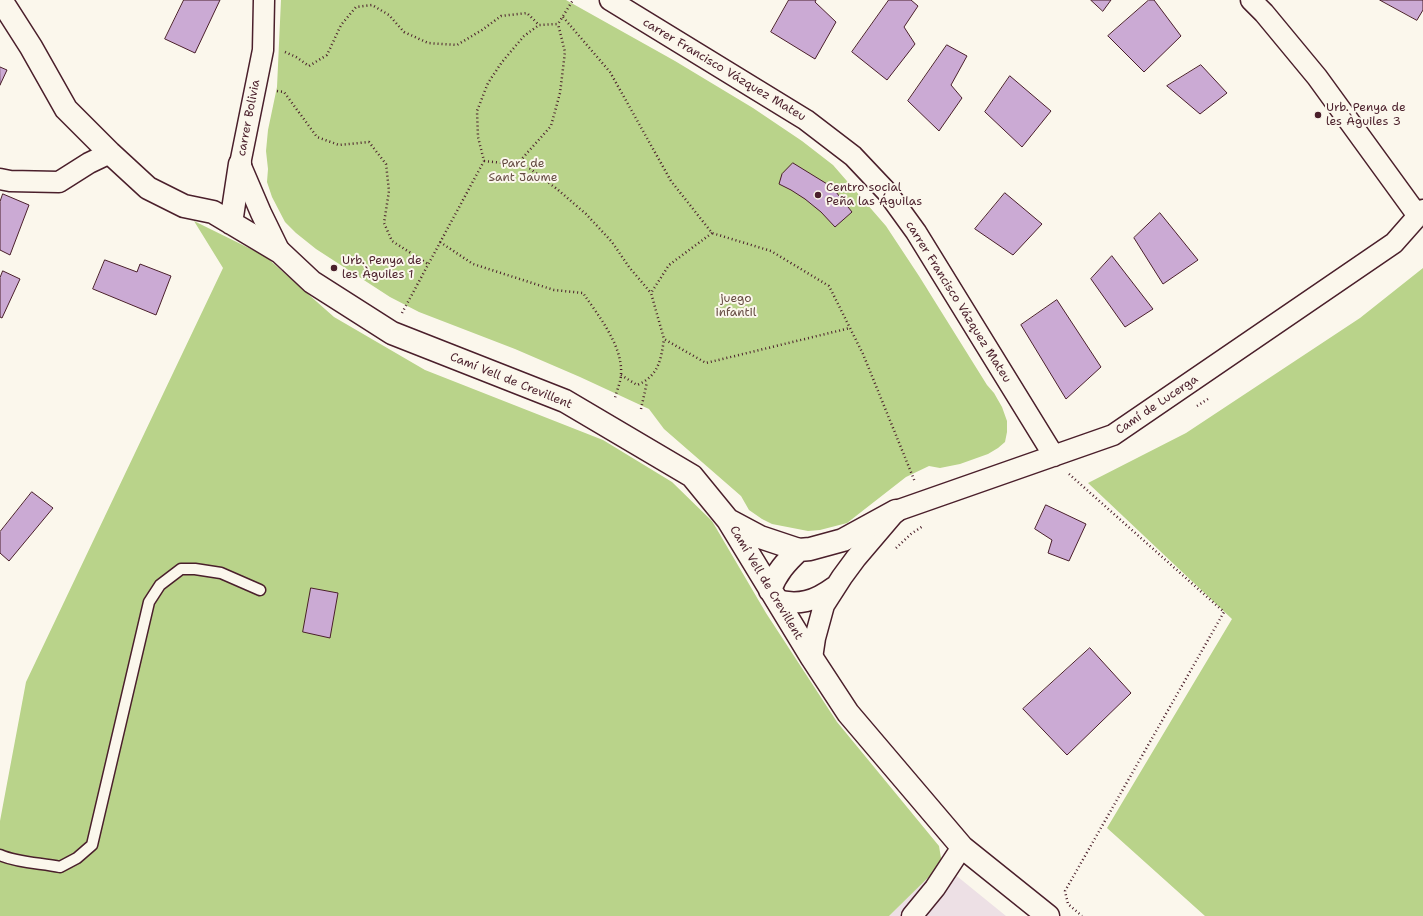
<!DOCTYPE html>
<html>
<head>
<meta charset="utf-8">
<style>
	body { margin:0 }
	canvas { display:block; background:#fbf7ec }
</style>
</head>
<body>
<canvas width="1423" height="916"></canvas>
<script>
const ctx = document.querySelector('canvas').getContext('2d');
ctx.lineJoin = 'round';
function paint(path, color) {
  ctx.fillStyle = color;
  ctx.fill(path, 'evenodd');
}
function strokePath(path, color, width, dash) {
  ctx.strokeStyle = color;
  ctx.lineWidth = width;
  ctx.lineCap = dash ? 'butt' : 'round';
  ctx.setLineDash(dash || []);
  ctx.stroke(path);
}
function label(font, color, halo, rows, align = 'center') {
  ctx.font = font + ' "Shantell Sans",sans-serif';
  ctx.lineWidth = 4;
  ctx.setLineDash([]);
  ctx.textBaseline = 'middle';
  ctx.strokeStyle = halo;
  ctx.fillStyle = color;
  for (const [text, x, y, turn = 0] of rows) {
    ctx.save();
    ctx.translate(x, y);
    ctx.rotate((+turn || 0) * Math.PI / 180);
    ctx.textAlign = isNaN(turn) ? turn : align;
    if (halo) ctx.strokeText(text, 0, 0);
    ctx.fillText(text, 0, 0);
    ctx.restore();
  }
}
const built = new Path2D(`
	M942,864L1006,916H889Z`);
const green = new Path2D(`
	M281,0H566L675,61L753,108L802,141L833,165L886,226L919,276L987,385L994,393L1002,407L1007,421V432L1005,442L998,448L988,454L960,464L940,468L929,466L906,477L847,523L820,530L808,531L772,524L762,519L749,510L741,496L664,429L649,409L580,377L515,349L419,312L390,297L316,249L296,233L285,222L272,197L267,182L268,169L266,151L268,130L277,87Z
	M194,221L265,256L334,317L425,370L603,440L672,482L712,521L766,613L837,722L939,846L942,864L889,916H0V821L26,682L223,268Z
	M1423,268V916H1205L1107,828L1232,619L1088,483L1186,433L1360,318Z`);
const building = new Path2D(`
	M184,0H220L195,53L165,39Z
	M789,0H816L815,2L836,22L815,59L771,32Z
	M889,0H911L918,6L904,27L915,44L887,80L852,52Z
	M1091,0H1111L1103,11Z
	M1149,0H1154L1181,36L1144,72L1108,36Z
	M1380,0H1423V10L1417,20Z
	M947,45L967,56L951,85L962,98L939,131L908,101Z
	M1201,65L1227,93L1200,114L1167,86Z
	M0,67L7,70L0,85Z
	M1010,76L1051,111L1022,147L985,112Z
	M793,163L832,187L852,212L835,227L821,212L805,199L791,190L779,184L782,174Z
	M1005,193L1042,224L1013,255L975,229Z
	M3,194L29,205L10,255L0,250V202Z
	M1160,213L1198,260L1163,284L1134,238Z
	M1112,256L1153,309L1125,327L1091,279Z
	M105,260L137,272L140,264L171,276L156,315L93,289Z
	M3,271L20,279L2,318L0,317V278Z
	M1057,300L1101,367L1066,399L1021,325Z
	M32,492L53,508L9,561L0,553V532Z
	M1046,505L1086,524L1069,561L1048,553L1052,540L1035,529Z
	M311,588L338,593L330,638L303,632Z
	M1090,648L1131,693L1067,755L1023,709Z`);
const path = new Path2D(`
	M563,17L610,72L671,181L712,233L771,251L829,286L863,354L915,482
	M285,52L296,57L309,66L327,55L341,25L356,7L372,5L389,15L404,32L428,43L457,45L482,30L501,16L527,13L539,25
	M277,91L284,92L317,137L339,145L369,142L386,164L389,191L384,223L392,241L428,264
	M484,161L503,163L520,161L551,126L560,93L565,52L558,24
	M520,161L557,189L586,214L612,242L629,267L651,293
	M712,233L669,265L651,293L664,339L706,363L850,328
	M440,242L473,264L554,290L583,293C598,315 623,346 621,374C621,381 617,390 615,398
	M402,313L484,161L478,137L477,111L488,83L502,62L524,36L539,25L558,24L573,0
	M621,375L637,385C659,376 661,359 664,339
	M1197,406L1208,399
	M641,409L647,382
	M1069,474L1224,612L1065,891L1068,904L1082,916
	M896,548L911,534L923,526`);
const lane = new Path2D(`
	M0,855C18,863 41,863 60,867L77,858L92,845L149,602L160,585L181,569H195L221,573L260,590`);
const street = new Path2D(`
	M264,0L263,50L240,164L261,213L280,252
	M610,0L806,120L853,156L887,192L916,232L1054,456
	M1251,0L1264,13L1317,77L1418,216
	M0,179L10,181L59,182L89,163L110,153
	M776,600C799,606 815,601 834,587
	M812,658L815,638L824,605L842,577L856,558L896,511L1113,435L1394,243L1423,210
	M912,916L935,888L962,847`);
const secondary = new Path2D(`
	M1,0L31,47L66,109L110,153L148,188L184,206L213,212L280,252L312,282L392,333L565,401L692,476L728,520L812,658L848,713L962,847L1048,916
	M231,223L240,164
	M730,521L760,537L799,550L810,549L843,540L896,511
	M770,590C776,573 786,562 799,550`);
const markers = [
	[1318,115,4,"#4a1f2b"],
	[818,195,4,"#4a1f2b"],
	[334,268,4,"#4a1f2b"]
];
const streetNames = [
	["carrer Francisco Vázquez Mateu",724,70,31],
	["carrer Bolivia",249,118,-79],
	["carrer Francisco Vázquez Mateu",958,302,58],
	["Camí Vell de Crevillent",511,381,22],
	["Camí de Lucerga",1157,405,-34],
	["Camí Vell de Crevillent",766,583,59]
];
const poiNames = [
	["Urb. Penya de",1326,108],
	["les Àguiles 3",1326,122],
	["Centro social",826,188],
	["Peña las Águilas",826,202],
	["Urb. Penya de",342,261],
	["les Àguiles 1",342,275]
];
const parkNames = [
	["Parc de",523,164],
	["Sant Jaume",523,178],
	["juego",736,299],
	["infantil",736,313]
];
paint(built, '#ede0e5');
paint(green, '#b9d38a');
paint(building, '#cbaad4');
strokePath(building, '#4a1f2b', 1);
strokePath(lane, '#4a1f2b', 13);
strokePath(street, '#4a1f2b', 23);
strokePath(secondary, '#4a1f2b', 25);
strokePath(path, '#4a1f2b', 2.5, [1, 3]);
strokePath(lane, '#fbf7ec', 10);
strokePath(street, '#fbf7ec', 20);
strokePath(secondary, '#fbf7ec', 22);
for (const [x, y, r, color] of markers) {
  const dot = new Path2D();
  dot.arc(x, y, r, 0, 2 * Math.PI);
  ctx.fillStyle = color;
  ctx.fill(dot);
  strokePath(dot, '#fbf7ec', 1.5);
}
label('12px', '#4a1f2b', '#fbf7ec', streetNames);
label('12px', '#4a1f2b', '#fbf7ec', poiNames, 'left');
label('12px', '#664c43', '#fbf7ec', parkNames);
</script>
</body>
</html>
